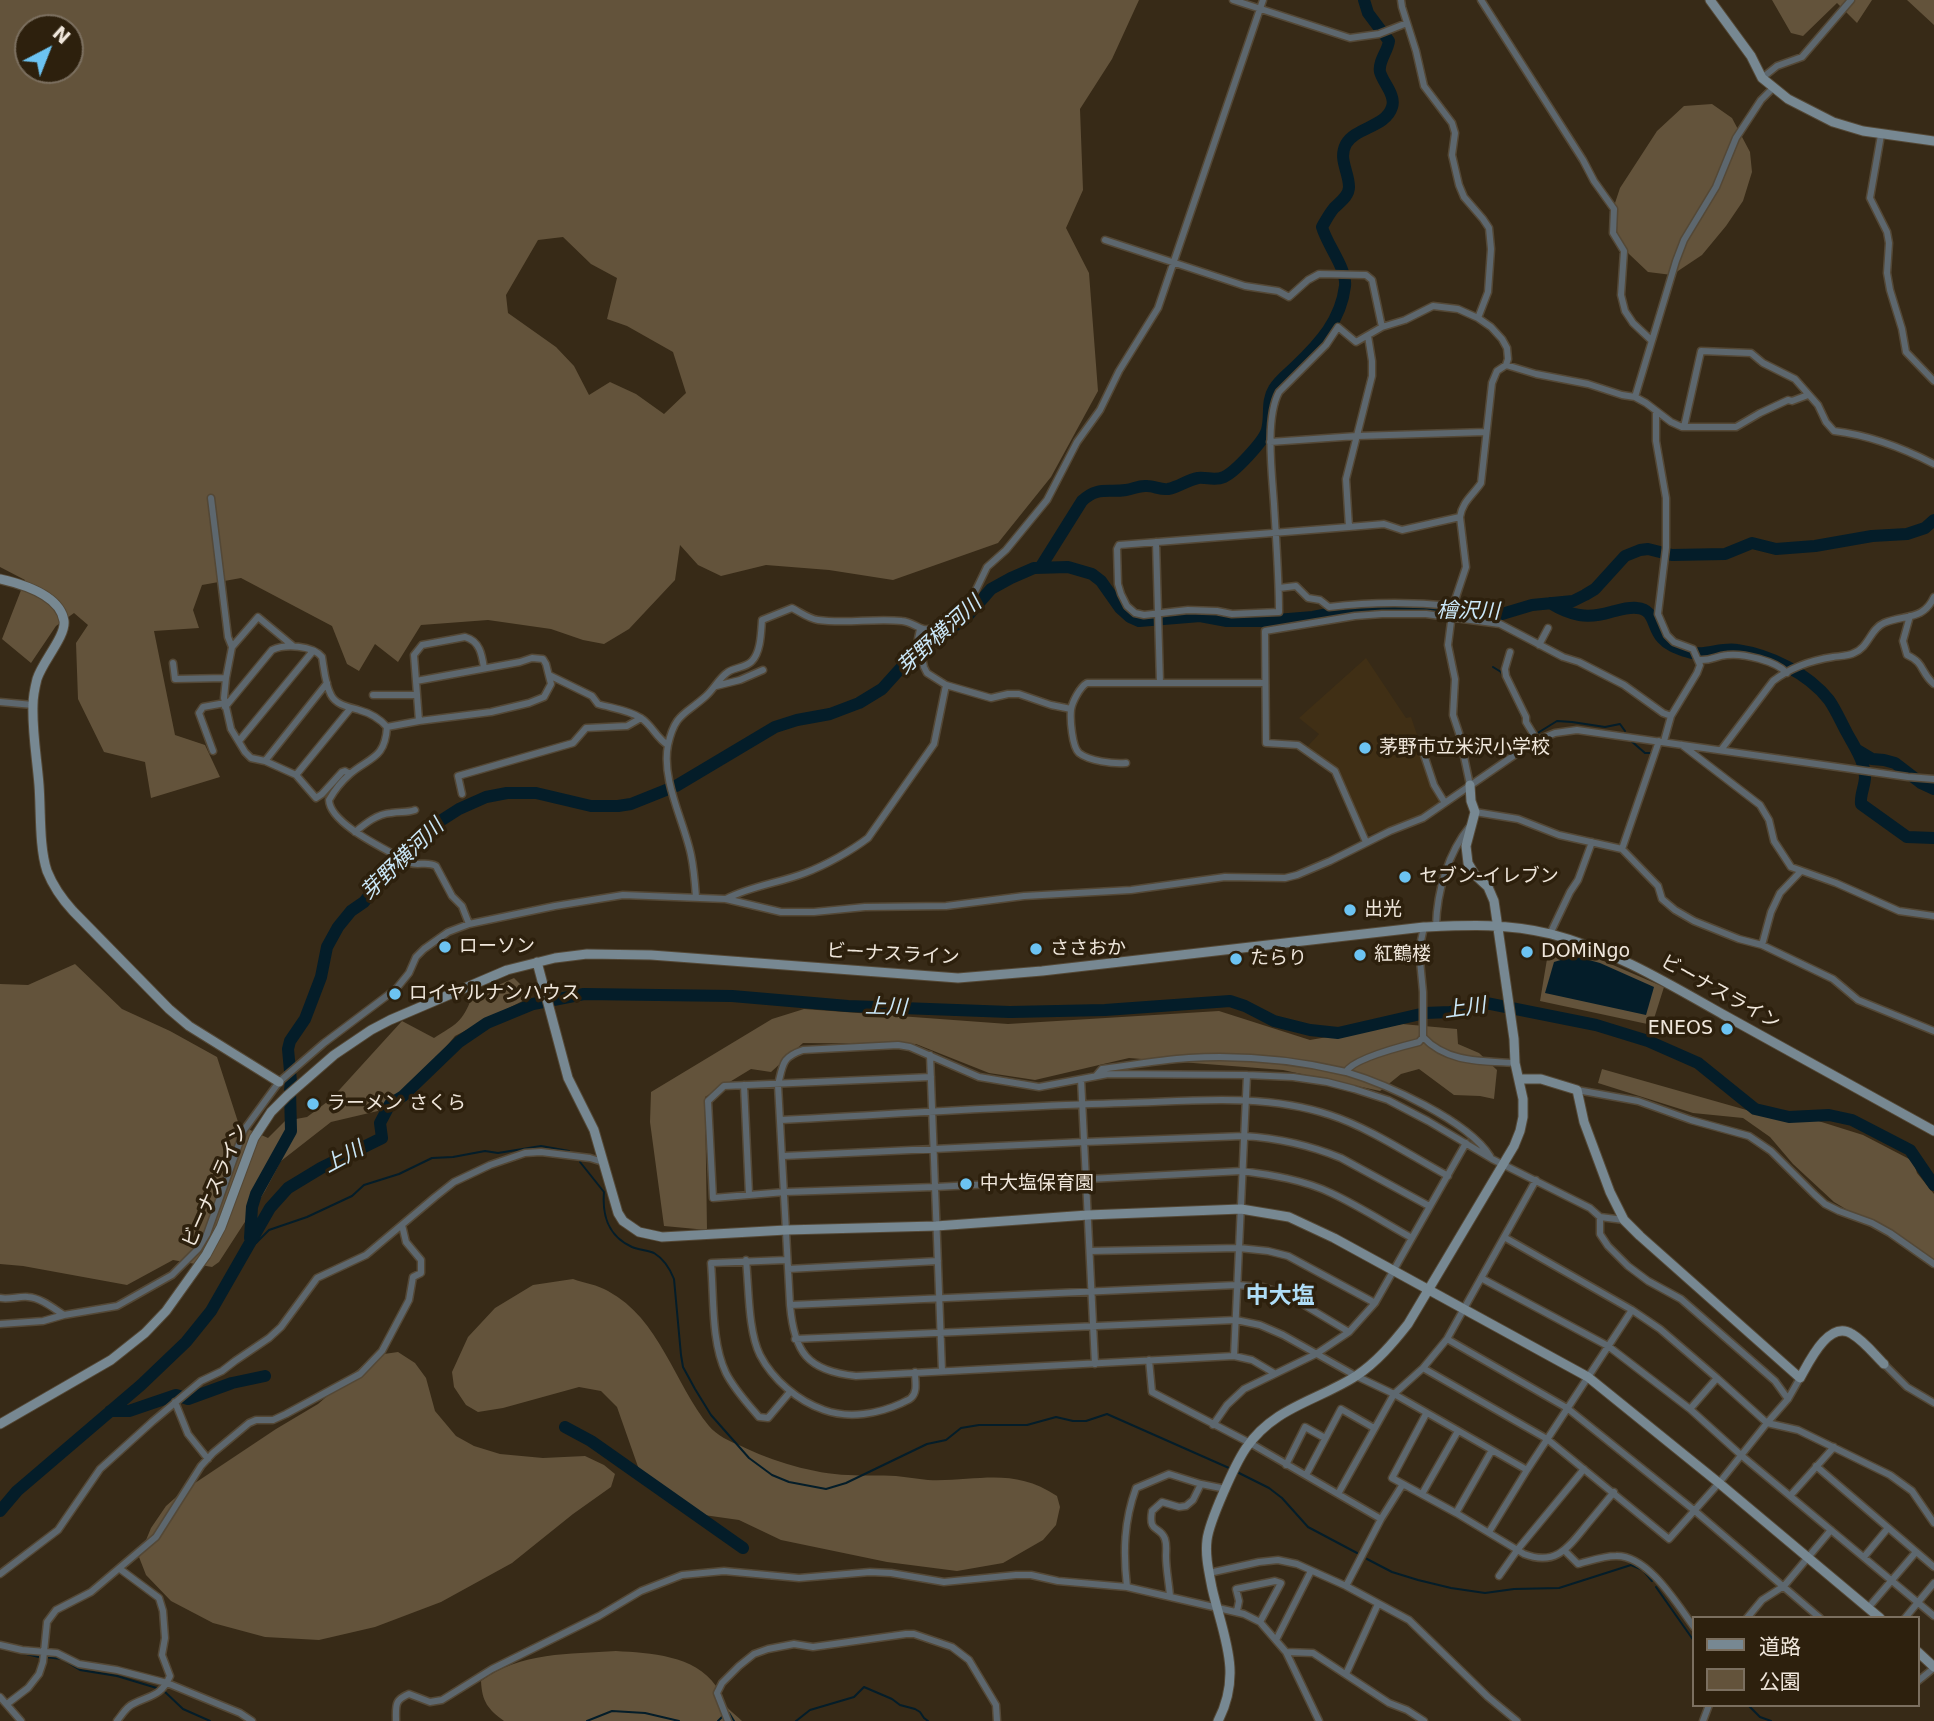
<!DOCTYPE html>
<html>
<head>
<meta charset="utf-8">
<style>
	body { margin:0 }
	#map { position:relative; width:1934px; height:1721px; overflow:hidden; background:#372a17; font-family:"DejaVu Sans","Noto Sans JP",sans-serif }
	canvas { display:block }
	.legend { position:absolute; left:1692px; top:1616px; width:228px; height:91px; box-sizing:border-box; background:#2d200d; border:2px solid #7b6f5f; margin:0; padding:9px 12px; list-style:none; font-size:21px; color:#efe6db }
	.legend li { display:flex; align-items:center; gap:14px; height:35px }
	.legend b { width:35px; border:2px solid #7b6f5f }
	.north { position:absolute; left:14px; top:14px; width:70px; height:70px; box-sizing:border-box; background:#2d200d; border:2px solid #7b6f5f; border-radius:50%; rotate:42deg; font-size:19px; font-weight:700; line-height:28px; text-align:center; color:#efe6db }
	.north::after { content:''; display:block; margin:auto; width:24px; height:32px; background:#6cc3f2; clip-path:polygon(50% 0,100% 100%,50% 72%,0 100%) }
</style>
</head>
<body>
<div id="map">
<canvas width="1934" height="1721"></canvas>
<ul class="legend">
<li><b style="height:9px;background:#778892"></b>道路</li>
<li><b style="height:19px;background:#63533b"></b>公園</li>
</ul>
<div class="north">N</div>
</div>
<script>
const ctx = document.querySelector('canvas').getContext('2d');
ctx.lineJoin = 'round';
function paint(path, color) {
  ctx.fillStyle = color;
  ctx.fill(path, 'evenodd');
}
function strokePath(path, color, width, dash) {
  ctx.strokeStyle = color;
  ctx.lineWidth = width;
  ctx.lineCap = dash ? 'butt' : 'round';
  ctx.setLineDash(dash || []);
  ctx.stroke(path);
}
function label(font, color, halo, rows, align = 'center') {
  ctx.font = font + ' "DejaVu Sans","Noto Sans JP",sans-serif';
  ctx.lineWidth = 7;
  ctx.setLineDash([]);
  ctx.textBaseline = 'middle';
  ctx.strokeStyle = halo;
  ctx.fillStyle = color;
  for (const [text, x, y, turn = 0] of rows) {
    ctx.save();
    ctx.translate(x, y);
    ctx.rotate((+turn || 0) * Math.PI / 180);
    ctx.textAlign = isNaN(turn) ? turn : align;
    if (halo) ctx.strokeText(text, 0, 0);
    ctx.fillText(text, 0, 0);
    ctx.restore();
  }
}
const built = new Path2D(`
	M1366,658L1406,718L1411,717L1432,779L1444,800L1425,814L1371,834L1366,832L1337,771L1308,750V746L1319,734L1299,718Z`);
const green = new Path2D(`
	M0,0H1139L1112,59L1080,109L1083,190L1066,228L1089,273L1098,391L1051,477L998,543L893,580L829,570L766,565L721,576L698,565L680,545L675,580L629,629L604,644L583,640L551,629L488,620L421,625L398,662L375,644L359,671L347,664L332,626L241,578L202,585L193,610L199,628L154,631L175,735L205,745L220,777L151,798L145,762L104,752L78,699L76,643L88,625L74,613L56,626L31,663L2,639L25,580L0,567ZM28,28H70V70H28ZM563,237L591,264L617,278L607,319L627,326L673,352L686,393L664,414L636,394L610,382L589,395L574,366L556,347L508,313L506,295L538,240Z
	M1772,0H1872L1857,23L1837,3L1803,36L1791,33Z
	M1907,0H1934V25Z
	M1712,104L1732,118L1750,152L1752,172L1743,201L1726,226L1702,255L1672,275L1648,272L1629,254L1613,233V209L1620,188L1657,131L1684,106Z
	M1548,953H1585L1664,987L1652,1025L1540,1001Z
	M75,964L122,1009L170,1031L217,1057L239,1125L268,1138L285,1121L307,1117L331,1099L402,1021L434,1038C456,1024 462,1023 472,997L514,978L532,996L455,1036L421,1077L382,1110L331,1122L281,1161L265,1191L219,1262L212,1267L173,1260L127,1285L23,1266L0,1264V984L28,985Z
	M804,1009L1008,1024L1219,1011L1310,1040L1402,1024L1457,1029L1458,1044L1479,1053L1497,1070L1494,1099L1480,1096L1454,1095L1419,1069L1401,1074L1380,1091L1283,1070L1129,1058L1035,1080L989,1073L916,1044L803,1043L771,1072L751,1069L705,1097L707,1230L664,1226L650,1122L651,1092L772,1019Z
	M1602,1069L1757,1113L1812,1119L1863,1135L1913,1161L1917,1173L1934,1194V1262L1834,1202L1793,1164L1770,1137L1743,1118L1693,1113L1598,1083Z
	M573,1279C584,1283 598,1285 608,1291C660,1319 674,1383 709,1426C716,1435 731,1442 741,1446C772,1461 814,1474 848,1475C864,1476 880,1475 896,1476C907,1477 917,1479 928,1480C977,1482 1012,1466 1057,1496L1060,1507L1056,1525L1043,1540L1003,1563L957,1571L887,1562L781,1540L739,1520L690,1513L662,1497L643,1481L617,1407L601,1391L579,1387L503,1408L478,1412L466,1405L454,1387L452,1372L468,1337L495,1308L533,1285Z
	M398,1352L415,1363L426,1378L435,1411L456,1436L474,1446L500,1454L543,1458L585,1456L604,1465L615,1474L611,1487L573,1514L512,1563L441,1602L375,1627L319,1640L265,1637L213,1623L171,1601L146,1575L139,1557L151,1528L166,1506L183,1491L276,1429L318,1404L362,1366L384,1354Z
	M616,1651C650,1653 695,1655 716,1686C720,1692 722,1700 726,1706C730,1711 737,1716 742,1721H504C488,1709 482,1702 481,1681C520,1652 570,1654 616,1651Z`);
const water = new Path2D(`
	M1574,956L1600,963L1654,987L1646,1015L1545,993L1554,962Z`);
const stream = new Path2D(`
	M1493,667L1501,672L1503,676
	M1518,707L1521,715
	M1536,734L1557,721L1572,722L1605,727L1620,724L1625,731
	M1630,740L1645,753H1651
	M580,1162L604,1192C602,1216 608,1236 632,1247C639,1250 647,1250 654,1253C664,1259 670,1269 674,1279L681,1355L683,1367L695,1389L711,1415L749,1458L772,1475L789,1482L826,1489L846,1483L927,1444L946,1440L961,1428L979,1425H1027L1056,1417L1073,1421H1086L1107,1414L1229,1468
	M249,1245L256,1243L269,1230L307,1217L352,1196L364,1185L399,1174L432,1158L453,1157L485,1151L498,1153L541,1146L569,1151
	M1237,1472L1269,1488L1282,1498L1308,1527L1357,1553
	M1367,1559L1392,1572L1418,1580L1451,1588L1485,1593L1514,1589L1559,1588L1631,1565L1643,1570L1652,1581
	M1656,1587L1694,1641
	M18,1652L39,1657
	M45,1657L62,1659L80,1670L117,1676L160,1689
	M164,1691L183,1709L210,1721
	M1748,1705L1760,1717L1771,1721
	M729,1713L734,1721
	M587,1721L612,1711L645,1713L679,1721
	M718,1721L722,1717
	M796,1721L810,1710L854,1697L864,1687L892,1699L900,1705L915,1709L920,1712L924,1718L928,1721`);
const river = new Path2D(`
	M1040,568L1082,501C1098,486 1108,493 1126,490C1134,489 1139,485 1147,486C1154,486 1161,490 1168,489C1179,487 1187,480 1198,478C1207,477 1215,481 1224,477C1235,472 1264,441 1267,430C1271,416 1266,402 1274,389C1279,380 1289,373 1296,366C1320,343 1341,320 1345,286C1347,269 1327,245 1322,227C1326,220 1329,214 1334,208C1340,202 1349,196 1349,187C1349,172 1338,159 1346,144C1356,127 1386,127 1392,107C1396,95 1383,83 1380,72C1378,61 1388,51 1389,41L1368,13L1364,0
	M1550,603C1571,616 1587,619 1611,612C1619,610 1628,607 1637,608C1655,609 1652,628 1662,638C1668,645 1676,648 1685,651C1702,658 1720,647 1737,650C1770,655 1808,673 1829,700C1836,710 1841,722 1847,733C1854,746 1865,762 1865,777C1865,786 1860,794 1861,804L1907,837L1934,838
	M1857,750L1872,759L1884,760L1895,763L1921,783L1934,789
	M250,1238L252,1207L256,1194L291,1131L290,1090L291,1082L288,1049L290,1041L305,1019L321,977L327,947L338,927L351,911L364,902L412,842L423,836L434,825L459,809L486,797L507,793H536L591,806H618L631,804L676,786L775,727L797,720L830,714L859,703L882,689L919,648L964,620L991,589L1011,578L1034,568L1068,567L1092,574L1101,581L1120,608L1130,617L1139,621L1200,616L1227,621H1264L1313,617L1348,610L1391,609L1450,611L1492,617L1532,605L1573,601L1585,595L1595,589L1625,556L1640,550L1648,549L1672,555L1725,554L1752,543L1776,549L1815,546L1872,536L1907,534L1925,528L1934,520
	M110,1411H129L176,1395L188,1399L232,1383L265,1376
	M565,1427L591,1441L743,1548
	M0,1511L17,1491L141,1385L186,1342L211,1311L270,1208L288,1188L321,1168L382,1138L380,1123L390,1104L403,1096L459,1042L487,1023L533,1004L584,994L732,996L848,1006L1010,1012L1105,1010L1230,1001L1245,1006L1274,1021L1310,1030L1338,1033L1425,1013L1450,1012L1486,1003L1596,1025L1648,1041L1698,1063L1755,1109L1789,1117L1829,1115L1852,1120L1910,1150L1934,1185`);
const street = new Path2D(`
	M1233,0L1350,38L1379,34L1407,23
	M1401,0L1402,7L1416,51L1424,86L1452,123L1455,133L1452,155L1459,185L1464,197L1483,219L1489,228L1491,249L1488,292L1478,318
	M1481,0L1583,160L1594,181L1614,209L1613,233L1624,251L1621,295L1625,311L1633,323L1651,340
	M1762,78L1777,66L1802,57L1851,0
	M1881,135L1870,198L1887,232L1889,243L1887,273L1890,290L1902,329L1906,352L1934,381
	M1105,240L1245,286L1278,291L1289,297L1308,280L1319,274L1366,275L1372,280L1382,327
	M1368,336L1372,361V376L1346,479L1349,527L1384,524L1402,530L1460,517
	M1506,365L1536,374L1588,384L1622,395L1635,397L1646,403L1671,422L1682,427H1736L1760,413L1788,400L1792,401L1808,395
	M1635,397L1676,261L1684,240L1716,187L1736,138L1761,100L1773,88
	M1656,411V441L1666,498V548L1658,614L1667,635L1674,642L1693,649L1700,665L1697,673L1671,716L1664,741
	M1684,427L1701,351L1751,353L1763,363L1795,379L1818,405L1826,422L1834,431C1868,435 1903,448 1934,464
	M1270,442L1357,436L1486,432
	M211,498L228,637L232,647L226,678L224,698L231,729L245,752L251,758L265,761L296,775L316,798L322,794L342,772L345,771L350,774
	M1349,527L1119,545L1117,549L1118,584L1121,594L1127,606L1135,613L1144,615L1188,610L1217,611L1232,614L1279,612C1279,576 1276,540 1274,504C1272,474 1265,418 1279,392L1326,345L1338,327L1356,342L1382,327L1405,320L1433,306L1458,309L1478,318L1491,327L1502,339L1507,348L1508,359L1506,365L1497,371L1492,383L1481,483C1473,495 1462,502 1460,517L1466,567L1453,606L1448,645L1455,679L1453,715L1459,733L1470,785
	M1156,542L1160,683
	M1279,588L1296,586L1308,598L1320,600L1329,607C1370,602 1412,602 1453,606
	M1910,616L1903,641L1907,655C1925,663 1920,672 1934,684
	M920,629L918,639L924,667L927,673L946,685L991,698L1008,694H1019L1051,705L1071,709
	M1539,645L1548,628
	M232,647L258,617L293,646
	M1510,652L1505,669L1506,676L1526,717V722L1537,740
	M1699,660C1712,661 1715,656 1727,655C1743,653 1776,661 1787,673
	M173,663L175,679L226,678
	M549,675L592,696L598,704C611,708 629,710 641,718C652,725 657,739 668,745
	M716,686L740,680L763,670
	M373,695H417
	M0,702L33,705
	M225,707L272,650C285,644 312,645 322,657C324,668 325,684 331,695C336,705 349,707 359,710C370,713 380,719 387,727C385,759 370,757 350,774C342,781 334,791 329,800C330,825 390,851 410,863C419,866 427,861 436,866L452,896L462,906L469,924
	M419,721L414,655L422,645L465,637C480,641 482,655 484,668
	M387,727L419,721L491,712L529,703L544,697L551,684L546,664L543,659L532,658L520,662L416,681
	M239,741L313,651
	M1682,745L1760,805L1769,820L1774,841L1791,867L1836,883L1899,911L1934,916
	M1721,750L1773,681C1790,668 1813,660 1833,657C1840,656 1848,656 1854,653C1869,647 1870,629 1884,623C1905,614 1923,621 1934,597
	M213,751L199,713L203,707L225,703
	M1424,755L1434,785L1445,803
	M265,761L327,683
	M1126,763C1113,764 1089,761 1079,753C1072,747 1070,719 1071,710C1072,702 1080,687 1087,683H1265
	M296,775L350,709
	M462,794L458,776L573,743L586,728L627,726L641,718
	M1475,812L1518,819L1559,835L1622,849L1658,886L1662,899L1675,910L1694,921L1739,939L1762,945L1833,979L1858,1000L1934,1031
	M355,832C366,823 377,814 391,813C400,811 407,813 415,810
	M1366,842L1335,771L1298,745L1266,743L1265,631L1355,616L1382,614H1426L1500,624L1563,657L1579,662L1624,685L1663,713L1671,716
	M1622,849L1659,741
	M696,897C695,883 694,869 691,855C684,821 661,780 668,745C675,713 685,715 706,696C714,689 719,678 728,672C735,667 746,668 752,661C761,652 761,632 762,620L792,608C800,612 809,619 818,620C846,624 874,618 902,621C915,622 920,633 933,628L973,596L987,567L1006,550L1047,500L1077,442L1100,410L1119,371L1158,308L1263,0
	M726,899C751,886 779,883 805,873C826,865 851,851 868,838L934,744L946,685
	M1436,926C1437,891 1448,853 1470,826
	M1424,927L1419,950L1423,992V1037C1447,1063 1482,1061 1515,1063
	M1550,934L1570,892L1578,880L1592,842
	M1762,945L1771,912L1780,893L1801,871
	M1423,1037L1419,1042C1403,1046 1352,1059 1346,1072C1386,1084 1467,1120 1490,1156
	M930,1055L942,1371
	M1096,1076L1102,1069C1131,1065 1160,1060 1189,1058C1241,1055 1295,1060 1346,1072
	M931,1077L724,1086L708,1101L713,1198L785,1192L935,1187L1242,1171C1272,1175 1304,1180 1331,1193C1359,1206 1385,1223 1412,1238
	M1081,1079L1095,1364
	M744,1085L749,1194
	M1577,1090L1638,1101L1691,1120L1749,1136L1771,1151L1814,1194L1825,1204L1839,1211L1872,1223L1890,1233L1934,1264
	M781,1120C896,1114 1010,1106 1125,1103C1193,1101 1264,1093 1330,1115C1370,1128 1411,1156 1448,1176
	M783,1156L1084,1142L1244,1136C1278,1138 1309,1145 1341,1158L1429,1206
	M1600,1217V1234L1608,1246L1628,1266L1648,1281L1681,1299L1775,1381L1788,1399
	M1504,1237L1632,1310L1660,1329L1717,1378L1690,1409L1742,1456L1934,1616
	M1090,1251L1239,1248L1268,1251L1288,1256L1375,1303
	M746,1260C749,1288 748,1331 760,1355C773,1380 798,1401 824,1410C849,1419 878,1414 902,1403C903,1402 911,1399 911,1398C918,1392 915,1381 915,1372
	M786,1260L711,1263C714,1297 711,1342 726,1373C734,1389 747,1403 759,1417L768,1418L790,1392
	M788,1269L938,1261
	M1481,1278L1608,1346L1690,1409
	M0,1298C9,1300 19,1296 28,1297C41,1298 53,1308 64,1315
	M790,1305L1237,1285L1263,1287L1289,1296L1349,1332
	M0,1324L43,1321L64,1315L117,1306L172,1275L198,1249L207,1234L244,1130L279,1082L324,1043L396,989L409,973L416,957L424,949L448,932L469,924L555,906L623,895L726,899L781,912H814L865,907L946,906L1024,896L1131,890L1225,877L1285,878L1297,875L1330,861L1390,831L1423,818L1535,741L1555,733L1577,730L1908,777L1934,779
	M795,1339L1236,1320L1260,1325L1283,1335L1356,1376L1394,1394L1527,1470
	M1447,1339L1567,1408L1695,1511L1820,1618
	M1234,1356L1247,1075
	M1149,1360L1152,1392L1250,1443L1381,1519
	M1884,1364L1907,1387L1934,1403
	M1423,1368L1547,1439L1669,1539L1719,1483L1767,1423L1788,1399L1800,1378
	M1274,1373L1252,1360L1234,1356L856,1376C807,1371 794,1352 790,1305L778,1085C783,1064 782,1057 803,1050L898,1045L910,1047L979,1077L1039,1087L1108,1074L1247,1075L1293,1077L1327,1082L1354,1089L1388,1100L1428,1121L1492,1159L1590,1208L1600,1217L1624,1220
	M1717,1378L1767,1423L1798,1430L1890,1475L1912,1491L1934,1523
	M175,1402L188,1434L208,1459
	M1426,1414L1392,1478L1456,1513L1524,1554C1555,1566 1567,1549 1585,1527C1594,1516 1604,1504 1614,1492
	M1213,1425L1227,1405L1244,1389L1316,1354L1349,1332L1375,1303L1466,1143
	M1286,1465L1305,1427L1325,1438
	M1816,1466L1934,1567
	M1306,1475L1341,1409L1374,1428
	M1338,1494L1394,1394L1423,1368L1447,1339L1536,1180
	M1422,1494L1458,1431
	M1790,1496L1834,1447
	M1456,1513L1492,1450
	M1489,1532L1527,1470L1632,1310
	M1565,1551L1578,1564C1590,1561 1603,1556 1616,1556C1648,1555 1677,1604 1694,1627
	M1864,1557L1888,1528
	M1209,1573L1259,1562L1278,1560L1297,1564L1346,1586L1409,1620L1488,1697L1517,1721
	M0,1574L58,1530L100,1469L152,1422L201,1381L222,1371L235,1361L269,1338L281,1327L317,1278L366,1255L435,1197L454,1182L490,1165L525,1153L541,1152L590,1158L603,1162
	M1499,1576L1518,1549L1584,1469
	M1346,1586L1381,1519L1403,1484
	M1127,1587C1123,1552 1124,1521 1136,1488L1169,1474L1201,1484
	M1170,1596C1169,1583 1166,1569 1166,1556C1166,1550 1167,1545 1165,1539C1160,1525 1148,1534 1152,1511L1162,1502L1179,1507L1186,1506L1193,1500L1201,1484L1226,1489
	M1868,1608L1916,1552
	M1237,1611L1239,1601L1236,1589L1275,1581L1281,1583L1260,1622
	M1747,1618L1762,1600L1784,1586L1831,1530
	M1905,1618L1934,1583
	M1276,1640L1311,1571
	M0,1645L22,1650L57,1653L79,1664L117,1670L167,1683L240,1713L252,1721
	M1286,1652L1313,1653L1389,1703L1407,1710L1424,1721
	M1346,1674L1378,1604
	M1918,1681L1934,1668
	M0,1697L21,1721
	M7,1704L28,1688L39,1674L43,1662L47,1622L56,1610L91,1592L156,1537L201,1466L213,1453L249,1423L256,1420H273L286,1414L360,1374L382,1351L409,1300L413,1277L421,1273V1260L406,1242L402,1225
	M117,1721C122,1715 126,1707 133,1704C150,1695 161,1697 170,1676L162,1655L165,1638L163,1611L159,1598L120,1569
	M396,1721C396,1706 394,1700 409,1694L430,1702L442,1700L492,1669L599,1616L641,1591L682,1575L724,1571L799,1578L870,1572L891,1573L944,1582L1016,1575H1031L1058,1581L1127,1587L1244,1614L1260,1622L1286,1652L1319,1721
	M728,1721L717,1693L722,1683L739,1666L754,1654L768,1649L794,1644L813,1647L906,1634H914L952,1647L969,1660L996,1705L997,1721
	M1703,1721L1709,1705`);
const secondary = new Path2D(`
	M1710,0L1751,56L1762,78L1788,99L1833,122L1863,131L1934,141
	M0,579C22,584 60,595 64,621C66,636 42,662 37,679C35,687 33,697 33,705C32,732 37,759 39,785C41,811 39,847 47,871C53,886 62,899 73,911L169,1009L189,1026L279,1082
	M537,962L568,1078L594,1130L618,1213L623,1221L639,1232L662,1237L786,1230L936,1226L1088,1215L1241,1209L1289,1217L1334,1238L1588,1377L1719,1483L1880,1618
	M1519,1079H1541L1577,1090L1584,1122L1610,1192L1624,1220L1640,1236L1800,1378C1809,1362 1829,1319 1852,1334C1864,1341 1874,1354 1884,1364
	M0,1424L111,1360L145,1333L166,1311L206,1255L221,1227L254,1138L271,1112L287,1096L334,1055L371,1030L390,1020L507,970L555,958L587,954L651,955L958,978L1042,971L1424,927C1468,925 1507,923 1551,934C1613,950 1669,984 1724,1015C1794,1053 1864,1092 1934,1131
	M1918,1652L1934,1667
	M1218,1721C1243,1673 1223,1636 1212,1588C1209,1572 1205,1556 1207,1540C1209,1522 1235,1464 1246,1448C1274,1407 1317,1401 1356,1376C1377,1362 1393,1343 1408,1324L1514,1146L1520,1131L1523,1117V1099L1515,1063L1514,1039L1494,901L1488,887L1475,875L1468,863L1466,846L1475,812L1471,801L1470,785`);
const markers = [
	[1365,748,7,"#6cc3f2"],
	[1405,877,7,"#6cc3f2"],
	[1350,910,7,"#6cc3f2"],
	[445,947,7,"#6cc3f2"],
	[1036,949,7,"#6cc3f2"],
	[1527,952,7,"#6cc3f2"],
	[1360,955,7,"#6cc3f2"],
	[1236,959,7,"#6cc3f2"],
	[395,994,7,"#6cc3f2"],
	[1727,1029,7,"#6cc3f2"],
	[313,1104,7,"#6cc3f2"],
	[966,1184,7,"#6cc3f2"]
];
const poiNames = [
	["茅野市立米沢小学校",1379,748],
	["セブン-イレブン",1419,877],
	["出光",1364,910],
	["ローソン",459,947],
	["ささおか",1050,949],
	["DOMiNgo",1541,952],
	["紅鶴楼",1374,955],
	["たらり",1250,959],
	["ロイヤルナンハウス",409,994],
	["ENEOS",1713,1029,"right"],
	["ラーメン さくら",327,1104],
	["中大塩保育園",980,1184]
];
const streetNames = [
	["ビーナスライン",893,955,3],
	["ビーナスライン",1720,993,29],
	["ビーナスライン",216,1186,-66]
];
const waterNames = [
	["檜沢川",1468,612,1],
	["芽野横河川",940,636,-42],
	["芽野横河川",403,860,-44],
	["上川",886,1008,2],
	["上川",1465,1009,-8],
	["上川",344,1158,-28]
];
const quarterNames = [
	["中大塩",1280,1297]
];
paint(built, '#402f15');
paint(green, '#63533b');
paint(water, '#041d29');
strokePath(stream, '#041d29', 2);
strokePath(river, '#041d29', 12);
strokePath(street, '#544836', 9);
strokePath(secondary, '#544836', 11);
strokePath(street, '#5d676e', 6);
strokePath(secondary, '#778892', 9);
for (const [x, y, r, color] of markers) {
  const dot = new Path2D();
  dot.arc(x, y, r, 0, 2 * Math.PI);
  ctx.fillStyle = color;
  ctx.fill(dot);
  strokePath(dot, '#2d200d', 2.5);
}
label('19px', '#efe6db', '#2d200d', poiNames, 'left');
label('19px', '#efe6db', '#2d200d', streetNames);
label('italic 21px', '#cbe8f9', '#2d200d', waterNames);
label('bold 23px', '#afddf7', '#2d200d', quarterNames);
</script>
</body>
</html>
